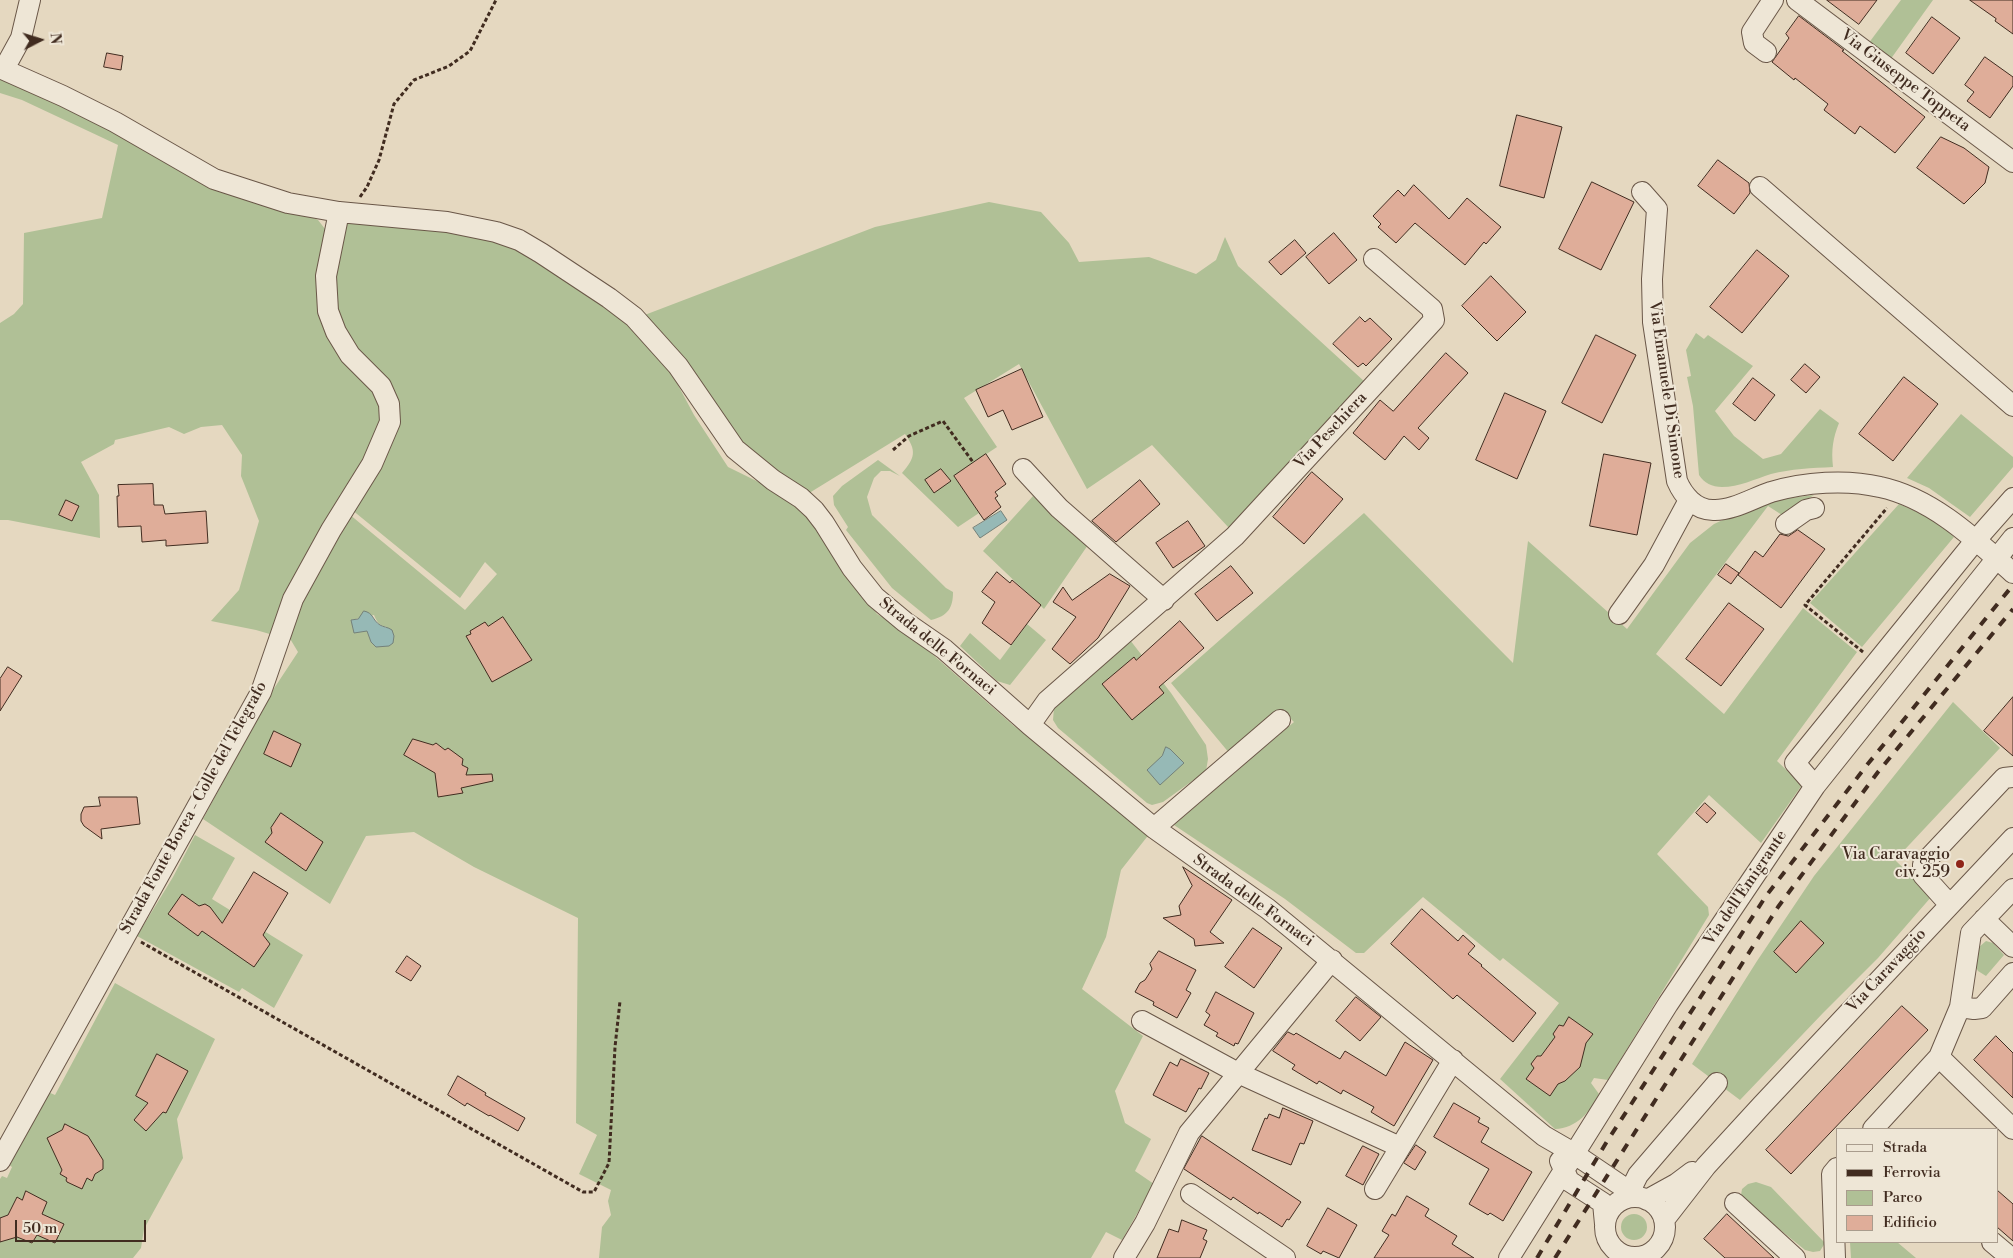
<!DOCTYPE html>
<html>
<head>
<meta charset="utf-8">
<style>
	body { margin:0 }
	#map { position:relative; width:2013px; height:1258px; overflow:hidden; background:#e5d8c0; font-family:"Libre Bodoni",serif }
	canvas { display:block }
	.legend { position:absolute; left:1836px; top:1128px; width:162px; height:115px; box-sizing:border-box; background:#eee6d6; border:1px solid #a99c8d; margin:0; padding:6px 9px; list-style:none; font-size:15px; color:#412c20 }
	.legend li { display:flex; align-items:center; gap:10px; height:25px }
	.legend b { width:25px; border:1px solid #a99c8d }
	.north { position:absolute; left:15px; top:15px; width:50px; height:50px; -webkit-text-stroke:4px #eee6d6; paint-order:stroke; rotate:85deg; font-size:14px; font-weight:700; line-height:20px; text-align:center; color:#412c20 }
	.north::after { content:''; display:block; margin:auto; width:18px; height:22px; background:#412c20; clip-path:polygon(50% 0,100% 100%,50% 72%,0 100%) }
	.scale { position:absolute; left:15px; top:1220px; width:131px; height:22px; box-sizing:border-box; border:2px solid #412c20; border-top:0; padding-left:6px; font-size:15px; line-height:18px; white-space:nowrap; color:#412c20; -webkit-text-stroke:4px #eee6d6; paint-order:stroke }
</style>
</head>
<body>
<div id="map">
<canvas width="2013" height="1258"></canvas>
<ul class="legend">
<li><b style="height:6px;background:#eee6d6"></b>Strada</li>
<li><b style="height:6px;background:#412c20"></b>Ferrovia</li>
<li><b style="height:14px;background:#b0c096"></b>Parco</li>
<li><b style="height:14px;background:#dfad99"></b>Edificio</li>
</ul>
<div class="north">N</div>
<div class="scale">50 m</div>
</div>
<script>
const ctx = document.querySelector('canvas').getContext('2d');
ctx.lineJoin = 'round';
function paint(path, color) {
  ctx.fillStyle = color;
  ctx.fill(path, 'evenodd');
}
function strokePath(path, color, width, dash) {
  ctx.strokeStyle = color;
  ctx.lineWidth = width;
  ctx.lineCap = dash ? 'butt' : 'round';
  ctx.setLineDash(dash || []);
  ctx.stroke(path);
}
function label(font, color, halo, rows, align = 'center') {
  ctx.font = font + ' "Libre Bodoni",serif';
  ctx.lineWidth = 4;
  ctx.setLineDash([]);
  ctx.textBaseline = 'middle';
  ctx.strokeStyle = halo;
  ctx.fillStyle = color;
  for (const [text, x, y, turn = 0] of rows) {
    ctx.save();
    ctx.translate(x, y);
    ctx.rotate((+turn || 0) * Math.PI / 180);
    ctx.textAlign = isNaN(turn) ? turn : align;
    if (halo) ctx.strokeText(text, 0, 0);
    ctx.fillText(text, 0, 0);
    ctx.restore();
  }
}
const green = new Path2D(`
	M1901,0H1933L1890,60L1868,44Z
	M0,76L318,220L329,234L339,212L470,231L520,247L630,320L671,372L694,415L728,467L777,491L804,511L877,614L906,631L1014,726L1154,828L1121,870L1106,937L1082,989L1143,1036L1115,1091L1125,1123L1151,1139L1135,1171L1154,1184L1122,1240L1106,1232L1091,1258H599L602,1227L611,1215L608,1201L611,1190L579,1174L597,1135L576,1123L578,918L474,867L414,832L366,836L330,904L203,819L273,690L298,652L286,632L349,514L465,610L497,574L485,562L460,598L346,505L273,635L256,630L211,621L239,590L259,521L241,476L242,455L222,425L201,427L184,434L169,427L115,440L114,444L81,462L99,495L100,538L8,520H0V323L14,314L23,304L24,233L102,218L118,145L22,100L0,93ZM374,615C377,622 379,626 387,627L371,642L367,631L351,620Z
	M989,202L1041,212L1069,243L1079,262L1149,257L1196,274L1216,260L1225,237L1238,266L1365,382L1229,528L1152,445L1087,489L1019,364L964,398L997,447L964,469L966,473L957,480L979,513L958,527L902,473C915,458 917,451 905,434L806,495L732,435L642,316L875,227Z
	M1696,333L1704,339L1708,335L1753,366L1715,411L1734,436L1763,459L1781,454L1820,409L1839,423C1833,438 1831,450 1833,467C1812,468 1791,469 1771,474C1755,479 1739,487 1722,487C1712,487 1704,483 1699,475L1693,406L1687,377L1691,376L1686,350Z
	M1961,414L2013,457V467L1970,517L1929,488L1907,478Z
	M878,460L900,476L890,471H881L874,478L867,497L872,515L946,588L953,592C953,608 948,616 931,620L892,588L846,530L848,527L834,505L833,496L842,486Z
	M1814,495L1782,515L1768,506L1656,654L1724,714L1803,608L1857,652L1777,761L1802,785L1761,843L1709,795L1657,854L1708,907L1709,915L1608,1080L1594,1078L1591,1083L1599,1094C1590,1112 1577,1128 1555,1129L1500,1079L1559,1003L1503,958L1500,961L1423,897L1364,953H1356L1285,899L1174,825L1294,722L1281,709L1230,754L1171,683L1364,513L1513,663L1528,541L1627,629L1690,543L1714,524L1749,508L1782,499Z
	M1033,496L1090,542L1044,609L983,551Z
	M1899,504L1935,520L1954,537L1862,647L1810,603Z
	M1027,624L1046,640L1010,685L997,681L960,646L970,633L1000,660Z
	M1130,640L1171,693L1206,745L1208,759L1206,771L1163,802L1152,805L1147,803L1058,728L1053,720L1054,708Z
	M1953,702L2000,748L1895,860L1932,896L1878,958L1823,1013L1740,1100L1692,1064L1757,961L1814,876Z
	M195,835L235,858L212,899L303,955L274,1008L242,988L239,992L137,936L173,877Z
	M1986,941L1993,943L2004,955L1986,976L1978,971L1975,965L1978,948Z
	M115,983L215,1039L177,1119L183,1158L144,1229L141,1248L133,1258H0V1179L2,1176L7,1178L12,1167L9,1165L48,1092L55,1095Z
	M1756,1182L1771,1187L1825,1243L1820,1251L1813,1252L1805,1250L1762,1215L1743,1203L1741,1195L1742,1189L1748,1184Z
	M1621 1227a13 13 0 1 1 26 0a13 13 0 1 1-26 0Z
	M1850,1242H1897L1916,1258H1851Z`);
const water = new Path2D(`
	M1001,511L1007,520L980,538L973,528Z
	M364,611C374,613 372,620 380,625C383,627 388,627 392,630L394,636L393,643L389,646L376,647L371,642L367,631L354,633L351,620L358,619Z
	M1166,747L1170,749L1184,763L1160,785L1147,770L1162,756Z`);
const building = new Path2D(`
	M1827,0H1877L1859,24Z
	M1970,0H2013V34L1995,21L1996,19Z
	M1799,16L1844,50L1842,51L1925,117L1895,153L1860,126L1855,134L1824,110L1828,104L1795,78L1794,80L1772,62L1789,38L1786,34Z
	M1932,17L1960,38L1933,74L1906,53Z
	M107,53L123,56L121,70L104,67Z
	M1985,57L2013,77V86L1990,118L1967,101L1974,92L1965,85Z
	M1517,115L1562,127L1544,198L1500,186Z
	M1941,137L1964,148L1989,167L1985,183L1964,204L1917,168Z
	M1718,160L1749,183L1750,193L1734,214L1698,186Z
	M1592,182L1634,202L1601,270L1559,249Z
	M1414,185L1449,219L1467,198L1501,227L1486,244L1484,242L1465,265L1415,223L1396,243L1378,227L1381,224L1373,216L1398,190L1404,196Z
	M1334,233L1357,260L1329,284L1306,257Z
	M1295,240L1306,253L1281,275L1269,262Z
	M1757,250L1789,276L1742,333L1710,307Z
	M1491,276L1526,312L1497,341L1462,306Z
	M1360,317L1365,322L1370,318L1392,339L1366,366L1363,363L1358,367L1333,344Z
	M1596,335L1636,355L1602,423L1562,403Z
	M1446,353L1468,373L1418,428L1429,438L1419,450L1404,436L1385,460L1353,433L1380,400L1393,411Z
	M1805,364L1820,377L1806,393L1791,380Z
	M1022,369L1043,417L1012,430L1003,410L988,417L976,390Z
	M1904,377L1938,404L1893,461L1859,434Z
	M1753,378L1775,395L1755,421L1733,404Z
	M1505,393L1546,411L1517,479L1476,460Z
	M986,454L1006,484L995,492L998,496L995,498L1001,507L984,520L954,476Z
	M1604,454L1651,463L1637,535L1590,526Z
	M941,469L951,481L934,493L925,480Z
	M1312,472L1343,499L1304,544L1273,517Z
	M1140,480L1160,504L1116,542L1092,521Z
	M153,484L154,505H163L165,514L206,511L208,543L166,546V540L142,542L141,526L118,527L117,496H119L118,485Z
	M66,500L79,506L72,521L59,515Z
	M1188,521L1205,546L1173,568L1156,543Z
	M1798,530L1825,549L1781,608L1738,575L1755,551L1763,557L1780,534L1788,536Z
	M1726,564L1739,573L1731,584L1718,575Z
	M1231,566L1253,593L1217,621L1195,594Z
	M997,572L1010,583L1012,580L1041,605L1011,645L982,623L995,602L982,592Z
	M1110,574L1130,586L1098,638L1070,664L1052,649L1076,617L1053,602L1063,587L1072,600Z
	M1729,603L1764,629L1721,686L1686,659Z
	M503,617L532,660L492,682L466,636L471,634L470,631L485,622L488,626Z
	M1180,621L1204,648L1159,687L1164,693L1132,720L1102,684L1134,657L1136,660Z
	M8,667L22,676L0,711V679Z
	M2013,697V756L1984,731Z
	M274,731L301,744L291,767L264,754Z
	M413,739L433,745L436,743L445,750L448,748L463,759L462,765L468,768L466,775L492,774L493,781L461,788L463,793L438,797L435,773L404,755Z
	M99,797H137L140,824L101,829L102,839L84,826L81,821V814L84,807L100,806Z
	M1705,803L1716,813L1707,823L1696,813Z
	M281,813L323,842L306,871L265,842L272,833L271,828Z
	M1183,867L1232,900L1210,932L1224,943L1195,946L1194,939L1163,918L1181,915L1179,906L1192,886Z
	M254,872L288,893L263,935L270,944L254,967L202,931L198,936L168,914L182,894L199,906L205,904L210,907L222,923Z
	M1422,909L1458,941L1463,935L1475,946L1468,954L1482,965L1481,966L1536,1013L1513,1042L1457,995L1453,999L1391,944Z
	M1801,921L1824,943L1796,973L1774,952Z
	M1253,928L1282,948L1254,988L1225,967Z
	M1159,951L1196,970L1186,990L1191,993L1177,1018L1153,1005L1154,1002L1135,992L1140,983L1145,980L1152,969L1150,964Z
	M407,956L421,966L411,981L396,972Z
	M1216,992L1254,1013L1238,1044L1235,1043L1234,1046L1216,1036L1218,1033L1204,1025L1210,1015L1206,1012Z
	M1356,997L1381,1017L1360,1041L1336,1021Z
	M1902,1006L1928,1030L1791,1174L1766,1150Z
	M1569,1017L1593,1034L1586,1043L1580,1067L1565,1081L1558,1084L1550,1096L1526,1079L1534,1068L1531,1064L1537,1056H1541L1555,1037L1553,1034L1559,1025L1563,1026Z
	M1288,1032L1294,1035L1296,1033L1340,1059L1345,1051L1386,1076L1405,1042L1433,1060L1394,1126L1371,1112L1374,1107L1343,1090L1341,1094L1319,1081L1317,1084L1292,1069L1295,1065L1273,1051Z
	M1996,1036L2013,1053V1098L1974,1060Z
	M157,1054L188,1071L166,1113L163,1112L146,1131L134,1120L148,1103L136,1096Z
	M1181,1059L1209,1073L1201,1089L1199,1088L1186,1112L1153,1095L1170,1062L1177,1066Z
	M458,1076L486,1093L485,1095L525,1118L518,1131L490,1115L489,1116L467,1103L465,1106L448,1095Z
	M1454,1103L1480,1118L1478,1122L1489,1128L1481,1142L1532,1172L1503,1221L1490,1213L1488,1215L1469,1204L1489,1169L1434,1137Z
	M1283,1108L1313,1121L1304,1144L1300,1143L1291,1165L1252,1150L1265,1118L1267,1119L1269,1114L1279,1118Z
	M65,1124L88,1136L103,1160V1169L95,1174L92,1181L87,1178L82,1189L67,1182L66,1180L67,1178L60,1174L62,1170L47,1138L62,1130Z
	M1202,1136L1301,1202L1289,1220L1287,1219L1282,1227L1259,1212L1258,1214L1233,1197L1231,1200L1184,1169Z
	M1416,1145L1426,1152L1415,1170L1404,1163Z
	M1363,1146L1379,1154L1363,1185L1346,1176Z
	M1997,1190L2013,1204V1241L1997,1227Z
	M26,1191L47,1202L42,1214L64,1224L55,1243L37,1235L32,1243L17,1237L0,1242V1218L8,1215L17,1197L22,1200Z
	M1407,1196L1429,1209L1425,1216L1457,1236L1452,1244L1474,1258H1374L1389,1235L1382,1231L1392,1214L1395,1216Z
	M1328,1208L1357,1225L1339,1258L1323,1251L1321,1254L1307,1246Z
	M1727,1214L1774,1258H1725L1704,1239Z
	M1182,1220L1207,1230L1203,1239L1207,1241L1200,1258H1157L1169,1229L1178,1232Z`);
const path = new Path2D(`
	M360,197L367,187L379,160L394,104L414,80L449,66L470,51L496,0
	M893,450L909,436L943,421L973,462
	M1863,652L1805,605L1887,508
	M141,942L583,1192H594L609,1163L615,1047L620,1001`);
const minor = new Path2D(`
	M1797,0L2013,162
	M1766,52L1754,43L1752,32L1773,0
	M0,68L63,96L115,122L214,179L288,203L339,212L447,222L496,232L519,240L541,253L609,298L634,317L678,366L735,449L773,480L801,498L814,510L824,523L852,568L875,597L905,622L944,649L1030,725L1154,828L1268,909L1544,1136L1570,1151L1638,1197
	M4,69L21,38L30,0
	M1760,187L2013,406
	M1642,192L1657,209L1652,279L1653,322L1677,481C1683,495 1695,510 1713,510C1732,511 1753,498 1771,492C1805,482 1846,479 1880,487C1932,498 1975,539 2013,573
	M1023,469L1059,508L1164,600
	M1786,524L1806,510L1814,508
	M1619,614L1654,565L1689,500
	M1030,725L1047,701L1235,536L1434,320L1432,309L1374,259
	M1815,786L1795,763L1975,541L2013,498
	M1154,828L1280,720
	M1950,905L1923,875V864L2004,778L2013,777
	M1984,919L2013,947
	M1960,1007L1974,1009L1982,1008L2013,973
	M1142,1021L1238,1073L1400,1147
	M1939,1057L2013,1129
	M1873,1129L1939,1057L1960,1007L1971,933L2013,889
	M0,1161L261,692L293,599L331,530L372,464L390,422L389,404L381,386L350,355L336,332L328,311L326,276L339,212
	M1560,1161L1569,1181L1603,1203L1605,1224
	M1375,1189L1453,1060
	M1630,1191L1638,1175L1717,1083
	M1191,1194L1285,1258
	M1605 1227a30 30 0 1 1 60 0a30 30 0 1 1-60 0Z
	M1647,1200L1676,1184L1692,1172
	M1735,1203L1795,1258
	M1664,1220L1706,1166L1762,1105L2013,838
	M1992,1242L2011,1258
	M1124,1258L1145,1223L1189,1133L1332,960
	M1509,1258L1668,1004L1815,786L2013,538
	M1835,1258L1832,1174L1837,1168`);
const rail = new Path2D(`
	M1537,1258L1606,1143L1766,896L1867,765L2013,585
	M1555,1258L1778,907L1878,772L2013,609`);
const markers = [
	[1960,864,5,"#8f2418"]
];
const streetNames = [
	["Via Giuseppe Toppeta",1905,81,37],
	["Via Emanuele Di Simone",1666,390,82],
	["Via Peschiera",1331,431,-47],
	["Strada delle Fornaci",937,647,39],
	["Strada Fonte Borea - Colle del Telegrafo",194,808,-61],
	["Via dell'Emigrante",1746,888,-56],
	["Strada delle Fornaci",1253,901,36],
	["Via Caravaggio",1887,971,-47]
];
const poiNames = [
	["Via Caravaggio",1950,855],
	["civ. 259",1950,873]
];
paint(green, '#b0c096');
paint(water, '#96b9b6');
strokePath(water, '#74817a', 1);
paint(building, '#dfad99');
strokePath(building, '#412c20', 1);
strokePath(minor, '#6a5748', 22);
strokePath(path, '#412c20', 3, [4, 2.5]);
strokePath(minor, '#eee6d6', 20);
strokePath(rail, '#412c20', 4, [9, 9]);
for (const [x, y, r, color] of markers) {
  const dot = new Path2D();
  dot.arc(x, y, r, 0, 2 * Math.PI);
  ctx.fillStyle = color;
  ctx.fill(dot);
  strokePath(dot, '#eee6d6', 2);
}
label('16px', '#412c20', '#eee6d6', streetNames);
label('16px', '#412c20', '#eee6d6', poiNames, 'right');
</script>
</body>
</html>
